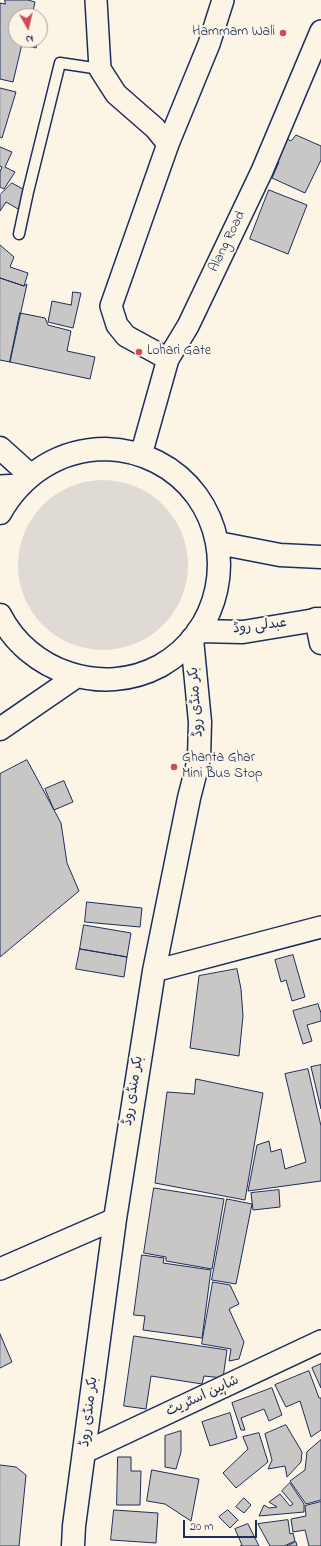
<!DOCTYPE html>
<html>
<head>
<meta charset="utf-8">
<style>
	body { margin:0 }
	#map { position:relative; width:321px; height:1546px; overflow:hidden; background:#fcf5e5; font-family:"Indie Flower",sans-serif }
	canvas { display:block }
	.north { position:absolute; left:8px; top:8px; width:40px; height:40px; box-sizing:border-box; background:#fcf5e5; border:1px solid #a2a6af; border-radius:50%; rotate:172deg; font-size:11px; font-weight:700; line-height:16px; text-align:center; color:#1b2f5e }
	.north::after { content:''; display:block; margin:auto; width:14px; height:18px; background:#d1495b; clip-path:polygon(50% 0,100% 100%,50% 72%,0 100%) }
	.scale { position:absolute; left:183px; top:1520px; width:74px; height:18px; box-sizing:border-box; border:2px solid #1b2f5e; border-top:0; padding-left:5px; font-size:12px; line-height:14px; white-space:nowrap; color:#1b2f5e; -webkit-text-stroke:3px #fcf5e5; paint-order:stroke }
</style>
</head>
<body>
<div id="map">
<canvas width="321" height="1546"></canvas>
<div class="north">N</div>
<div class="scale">20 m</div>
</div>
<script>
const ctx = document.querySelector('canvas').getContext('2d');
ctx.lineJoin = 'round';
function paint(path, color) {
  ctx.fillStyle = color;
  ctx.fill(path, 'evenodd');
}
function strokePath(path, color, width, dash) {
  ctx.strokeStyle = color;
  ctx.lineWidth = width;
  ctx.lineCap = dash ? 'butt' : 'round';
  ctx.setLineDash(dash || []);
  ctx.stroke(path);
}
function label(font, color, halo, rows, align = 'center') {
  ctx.font = font + ' "Indie Flower","Playpen Sans Arabic",sans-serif';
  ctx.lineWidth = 4;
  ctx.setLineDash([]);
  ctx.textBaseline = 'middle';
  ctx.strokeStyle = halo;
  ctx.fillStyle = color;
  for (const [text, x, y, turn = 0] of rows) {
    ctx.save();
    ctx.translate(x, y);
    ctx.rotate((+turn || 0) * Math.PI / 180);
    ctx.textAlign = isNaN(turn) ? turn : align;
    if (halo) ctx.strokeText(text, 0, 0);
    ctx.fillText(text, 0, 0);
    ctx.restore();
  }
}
const green = new Path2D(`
	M18 565a85 85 0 1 1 170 0a85 85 0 1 1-170 0Z`);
const building = new Path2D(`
	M5,0H28L35,2L32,16H16V40H38L36,48L22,44L13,82L0,79V3L5,4Z
	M0,88L16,92L2,138L0,137Z
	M279,135L291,141L296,135L321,146V160L305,193L272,178L279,162L269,157Z
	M0,147L12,152L5,167L15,172L4,189L0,187V172L2,167L0,166Z
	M12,183L28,192L18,209L6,202L0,211V195Z
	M269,190L307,205L288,254L250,239Z
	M0,245L14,257L10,267L28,273L24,286L0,278Z
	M0,278L24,286L27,284L10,362L0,360Z
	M73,292L81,293L73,328L48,322L52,301L71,305Z
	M20,313L45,318L48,325L71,331L67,351L95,357L90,379L10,362Z
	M27,760L61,823L67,863L79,891L0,957V774Z
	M64,781L73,802L54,810L45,789Z
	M87,902L142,908L140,927L85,922Z
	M84,925L131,933L127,957L80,949Z
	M80,949L127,957L124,977L76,969Z
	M293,955L305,997L292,1001L286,980L281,982L275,960Z
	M237,969L241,989L243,1016L239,1056L190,1048L199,976Z
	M318,1004L321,1013V1021L307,1025L312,1041L303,1044L293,1011Z
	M321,1065V1109L311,1067Z
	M308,1069L321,1126V1181L248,1191L257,1145L269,1141L271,1152L281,1149L285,1169L306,1162L285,1074Z
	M196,1079L263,1093L245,1200L155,1183L167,1092L194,1094Z
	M154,1188L224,1199L212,1269L166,1261V1257L144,1253Z
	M279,1190L280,1207L253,1210L251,1193Z
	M227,1199L252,1204L236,1284L212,1280Z
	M142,1255L164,1258L163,1263L211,1270L202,1338L143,1330L145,1316L134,1315Z
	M213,1282L230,1285L239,1304L229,1309L244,1342L239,1359L229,1361L231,1349L202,1344Z
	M0,1334L12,1362L0,1368Z
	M134,1336L227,1350L223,1378L204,1376L202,1384L151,1376L146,1409L124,1406Z
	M321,1364V1388L312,1368Z
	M309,1371L319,1398H321V1430L311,1437L300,1401L286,1407L275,1385Z
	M272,1388L282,1415L269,1421L264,1409L241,1418L245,1430H241L232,1403Z
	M230,1413L237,1438L210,1446L202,1422Z
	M286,1425L302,1452L301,1462L287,1477L285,1466L268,1469L272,1460L265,1434Z
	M181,1431V1452L176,1469L165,1467V1436Z
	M259,1433L268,1462L236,1488L223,1473L248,1449L243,1437Z
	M321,1440V1500L306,1504L290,1481L305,1470L307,1452Z
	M118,1457H131V1471H141L140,1505H117Z
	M0,1465L16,1467L26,1475L19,1546H0Z
	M152,1470L199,1479L191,1521L165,1504L147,1501Z
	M290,1483L304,1504V1512L259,1516L264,1505L269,1508L277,1507L269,1502L280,1494L290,1506L293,1504L282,1491Z
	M244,1498L251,1505L244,1513L236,1507Z
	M321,1502V1546H309L305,1530L293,1532L291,1519L306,1516L305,1506Z
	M114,1510L158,1513L156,1543L111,1540Z
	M228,1510L238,1520L230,1528L219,1517Z
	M288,1520L290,1534L293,1533L295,1541L284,1546H270L258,1524Z
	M248,1524L259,1546H240L242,1545L235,1529Z
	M296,1542L297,1546H287Z`);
const lane = new Path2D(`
	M19,234L28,192L60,63L100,69`);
const street = new Path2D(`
	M96,0L100,69L116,94L155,128L168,144
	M168,359L126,336L117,325L111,306L168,144L209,44L223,0
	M141,455L168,359L188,326L262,171L321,31
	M0,486L19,485
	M154,971L321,927
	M0,1269L115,1219
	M85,1452L321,1341`);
const secondary = new Path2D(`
	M0,448L30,475
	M316,619L321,643
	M73,1546L74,1526L115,1219L154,971L189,798L199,759L200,722L192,639`);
const primary = new Path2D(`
	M0,513C22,474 60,449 106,449C142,450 176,467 197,496C237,552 221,632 160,666C102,697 29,672 0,615
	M218,543L280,555L321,557
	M198,631L243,632L321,619
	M0,729L77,676`);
const markers = [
	[283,33,4,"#d1495b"],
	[139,352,4,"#d1495b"],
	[174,767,4,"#d1495b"]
];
const poiNames = [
	["Hammam Wali",275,33,"right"],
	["Lohari Gate",147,352],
	["Ghanta Ghar",182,759],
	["Mini Bus Stop",182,775]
];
const streetNames = [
	["Alang Road",228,242,-64],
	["عبدلی روڈ",260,627,-7],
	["بکر منڈی روڈ",197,702,-94],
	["بکر منڈی روڈ",134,1091,-81],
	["شاہین اسٹریٹ",203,1397,-25],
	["بکر منڈی روڈ",90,1412,-83]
];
paint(green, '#dfdbd4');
paint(building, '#c8c7c6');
strokePath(building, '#1b2f5e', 1);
strokePath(lane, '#1b2f5e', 13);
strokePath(street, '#1b2f5e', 24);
strokePath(secondary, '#1b2f5e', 25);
strokePath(primary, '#1b2f5e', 25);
strokePath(lane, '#fcf5e5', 10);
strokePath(street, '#fcf5e5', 21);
strokePath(secondary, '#fcf5e5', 22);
strokePath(primary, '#fcf5e5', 22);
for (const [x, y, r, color] of markers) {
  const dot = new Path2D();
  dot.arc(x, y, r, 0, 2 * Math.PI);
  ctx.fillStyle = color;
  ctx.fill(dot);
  strokePath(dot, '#fcf5e5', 1.5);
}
label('14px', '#1b2f5e', '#fcf5e5', poiNames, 'left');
label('14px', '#1b2f5e', '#fcf5e5', streetNames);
</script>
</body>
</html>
